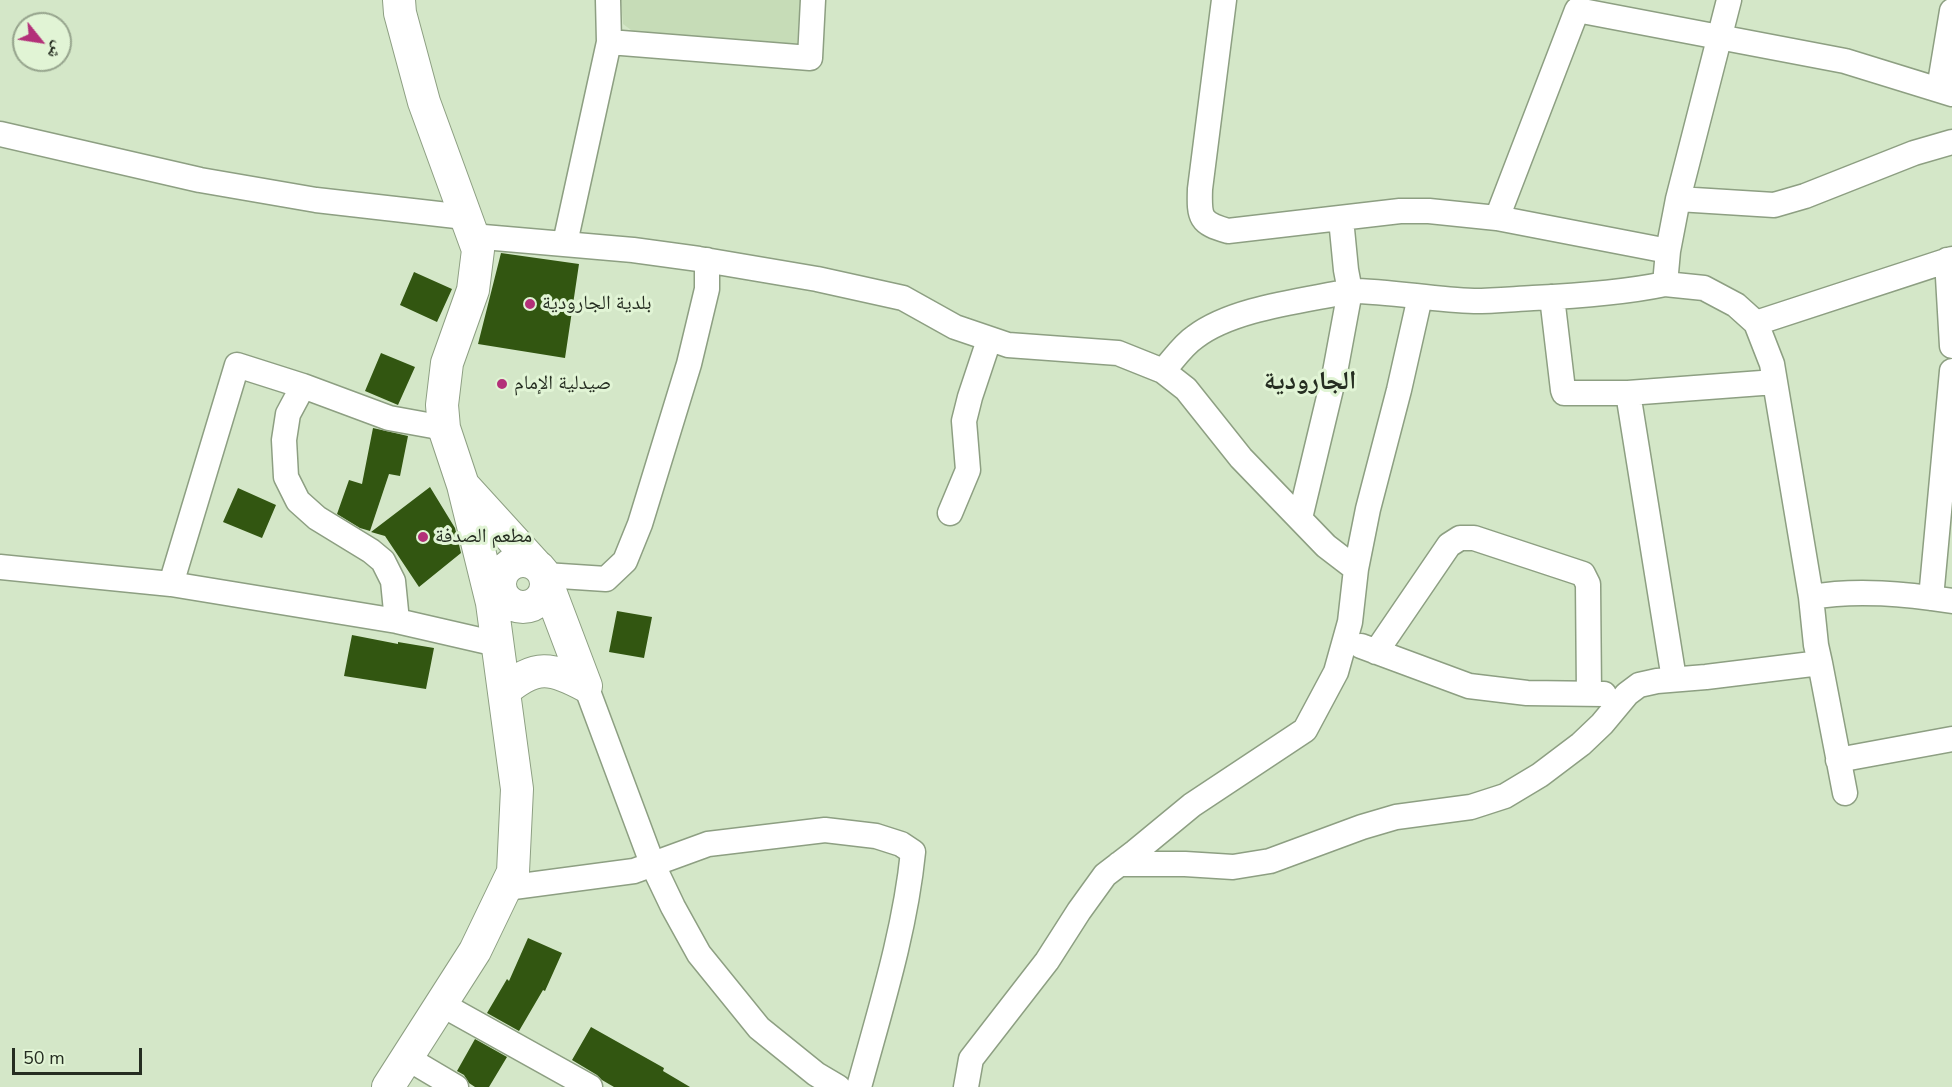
<!DOCTYPE html>
<html>
<head>
<meta charset="utf-8">
<style>
	body { margin:0 }
	#map { position:relative; width:1952px; height:1087px; overflow:hidden; background:#d4e7c8; font-family:"Nunito Sans","Noto Naskh Arabic",sans-serif }
	canvas { display:block }
	.north { position:absolute; left:12px; top:12px; width:60px; height:60px; box-sizing:border-box; background:#e1f4d5; border:2px solid #96a48d; border-radius:50%; rotate:120deg; font-size:16px; font-weight:700; line-height:24px; text-align:center; color:#252d21 }
	.north::after { content:''; display:block; margin:auto; width:21px; height:27px; background:#b33079; clip-path:polygon(50% 0,100% 100%,50% 72%,0 100%) }
	.scale { position:absolute; left:12px; top:1048px; width:130px; height:27px; box-sizing:border-box; border:3px solid #252d21; border-top:0; padding-left:8px; font-size:18px; line-height:21px; white-space:nowrap; color:#252d21; -webkit-text-stroke:4px #e1f4d5; paint-order:stroke }
</style>
</head>
<body>
<div id="map">
<canvas width="1952" height="1087"></canvas>
<div class="north">ش</div>
<div class="scale">50 m</div>
</div>
<script>
const ctx = document.querySelector('canvas').getContext('2d');
ctx.lineJoin = 'round';
function paint(path, color) {
  ctx.fillStyle = color;
  ctx.fill(path, 'evenodd');
}
function strokePath(path, color, width, dash) {
  ctx.strokeStyle = color;
  ctx.lineWidth = width;
  ctx.lineCap = dash ? 'butt' : 'round';
  ctx.setLineDash(dash || []);
  ctx.stroke(path);
}
function label(font, color, halo, rows, align = 'center') {
  ctx.font = font + ' "Nunito Sans","Noto Naskh Arabic",sans-serif';
  ctx.lineWidth = 6;
  ctx.setLineDash([]);
  ctx.textBaseline = 'middle';
  ctx.strokeStyle = halo;
  ctx.fillStyle = color;
  for (const [text, x, y, turn = 0] of rows) {
    ctx.save();
    ctx.translate(x, y);
    ctx.rotate((+turn || 0) * Math.PI / 180);
    ctx.textAlign = isNaN(turn) ? turn : align;
    if (halo) ctx.strokeText(text, 0, 0);
    ctx.fillText(text, 0, 0);
    ctx.restore();
  }
}
const built = new Path2D(`
	M621,0H800L797,44L635,33L623,24Z`);
const building = new Path2D(`
	M501,253L579,264L565,358L478,344Z
	M414,272L452,289L437,322L400,305Z
	M381,353L415,367L398,405L365,391Z
	M373,428L408,436L400,476L389,474L370,531L360,528L337,514L349,480L362,484Z
	M430,487L455,528L461,553L419,587L385,536L371,532Z
	M238,488L276,505L262,538L223,522Z
	M617,611L652,617L644,658L609,652Z
	M352,635L398,644V642L434,648L426,689L344,676Z
	M528,938L562,953L545,991L543,990L519,1031L487,1013L507,979L509,981Z
	M591,1027L664,1068L663,1071L690,1087H614L602,1080L597,1075L572,1060Z
	M475,1039L507,1057L489,1087H475L469,1083L464,1075L457,1071Z`);
const minor = new Path2D(`
	M608,0L609,42
	M1224,0L1200,189C1199,218 1200,223 1228,231L1400,211H1429L1497,218L1668,251
	M1729,0L1678,199L1668,251L1665,284L1704,288L1736,305L1756,323L1772,364L1811,597
	M1939,89L1952,11
	M0,134L200,180L316,200L465,217
	M1678,199L1774,205L1805,196L1914,153L1952,142
	M1497,218L1577,10L1845,61L1952,94
	M472,236L633,250L699,259L817,279L903,298L955,327L1008,345L1118,353L1163,371L1186,389L1241,458L1326,546L1356,569L1350,622L1336,672L1305,730L1192,805L1135,852L1105,875L1079,911L1047,961L971,1059L966,1087
	M565,243L609,42L810,58L813,0
	M1947,260L1952,346
	M1552,297L1563,390L1564,393H1628
	M1756,323L1952,259
	M1163,371C1173,360 1183,345 1195,337C1233,308 1303,301 1350,291L1346,270L1341,219
	M303,386L237,365L171,584L397,621
	M444,428L389,418L303,386L288,414L284,440L286,477L298,501L317,518L371,551L383,561L393,581L397,621L497,644
	M950,513L968,470L964,421L970,397L989,340
	M1300,518L1335,372L1350,291C1392,291 1432,300 1474,301C1493,301 1514,299 1533,298C1578,296 1622,293 1665,284
	M0,567L171,584
	M1356,569L1368,509L1399,390L1420,297
	M545,575L606,579L625,561L640,524L689,364L707,289V260
	M1931,598L1952,371
	M1361,646L1469,686L1527,693L1604,694
	M1376,652L1449,545L1460,538H1474L1583,574L1588,584L1589,694
	M1820,663L1845,793
	M1674,679L1628,393L1775,382
	M586,686L652,863L673,907L699,954L759,1028L816,1074L838,1087
	M1838,760L1952,739
	M1119,864H1185L1233,867L1270,861L1362,827L1396,817L1471,807L1505,796L1540,775L1581,744L1602,724L1627,694L1639,685L1657,681L1706,677L1820,663L1816,645L1811,597C1857,589 1906,594 1952,601
	M506,888L634,871L708,844L825,830L876,836L901,844L913,852C905,932 880,1010 859,1087
	M441,1004L590,1087
	M407,1058L456,1087`);
const major = new Path2D(`
	M399,0L400,13L424,102L478,250L473,290L447,363L442,405L444,428L463,485L535,564
	M500 584a23 23 0 1 1 46 0a23 23 0 1 1-46 0Z
	M547,583L586,686
	M504,691C536,664 551,667 586,686
	M388,1087L475,951L513,872L517,789L492,603L463,485`);
const markers = [
	[530,304,6,"#b33079"],
	[502,384,6,"#b33079"],
	[423,537,6,"#b33079"]
];
const poiNames = [
	["بلدية الجارودية",542,304],
	["صيدلية الإمام",514,384],
	["مطعم الصدفة",435,537]
];
const districtNames = [
	["الجارودية",1310,383]
];
paint(built, '#c6dcb7');
paint(building, '#325611');
strokePath(minor, '#8d9f82', 27);
strokePath(major, '#8d9f82', 34);
strokePath(minor, '#fff', 24);
strokePath(major, '#fff', 32);
for (const [x, y, r, color] of markers) {
  const dot = new Path2D();
  dot.arc(x, y, r, 0, 2 * Math.PI);
  ctx.fillStyle = color;
  ctx.fill(dot);
  strokePath(dot, '#e1f4d5', 2);
}
label('20px', '#252d21', '#e1f4d5', poiNames, 'left');
label('bold 26px', '#252d21', '#e1f4d5', districtNames);
</script>
</body>
</html>
